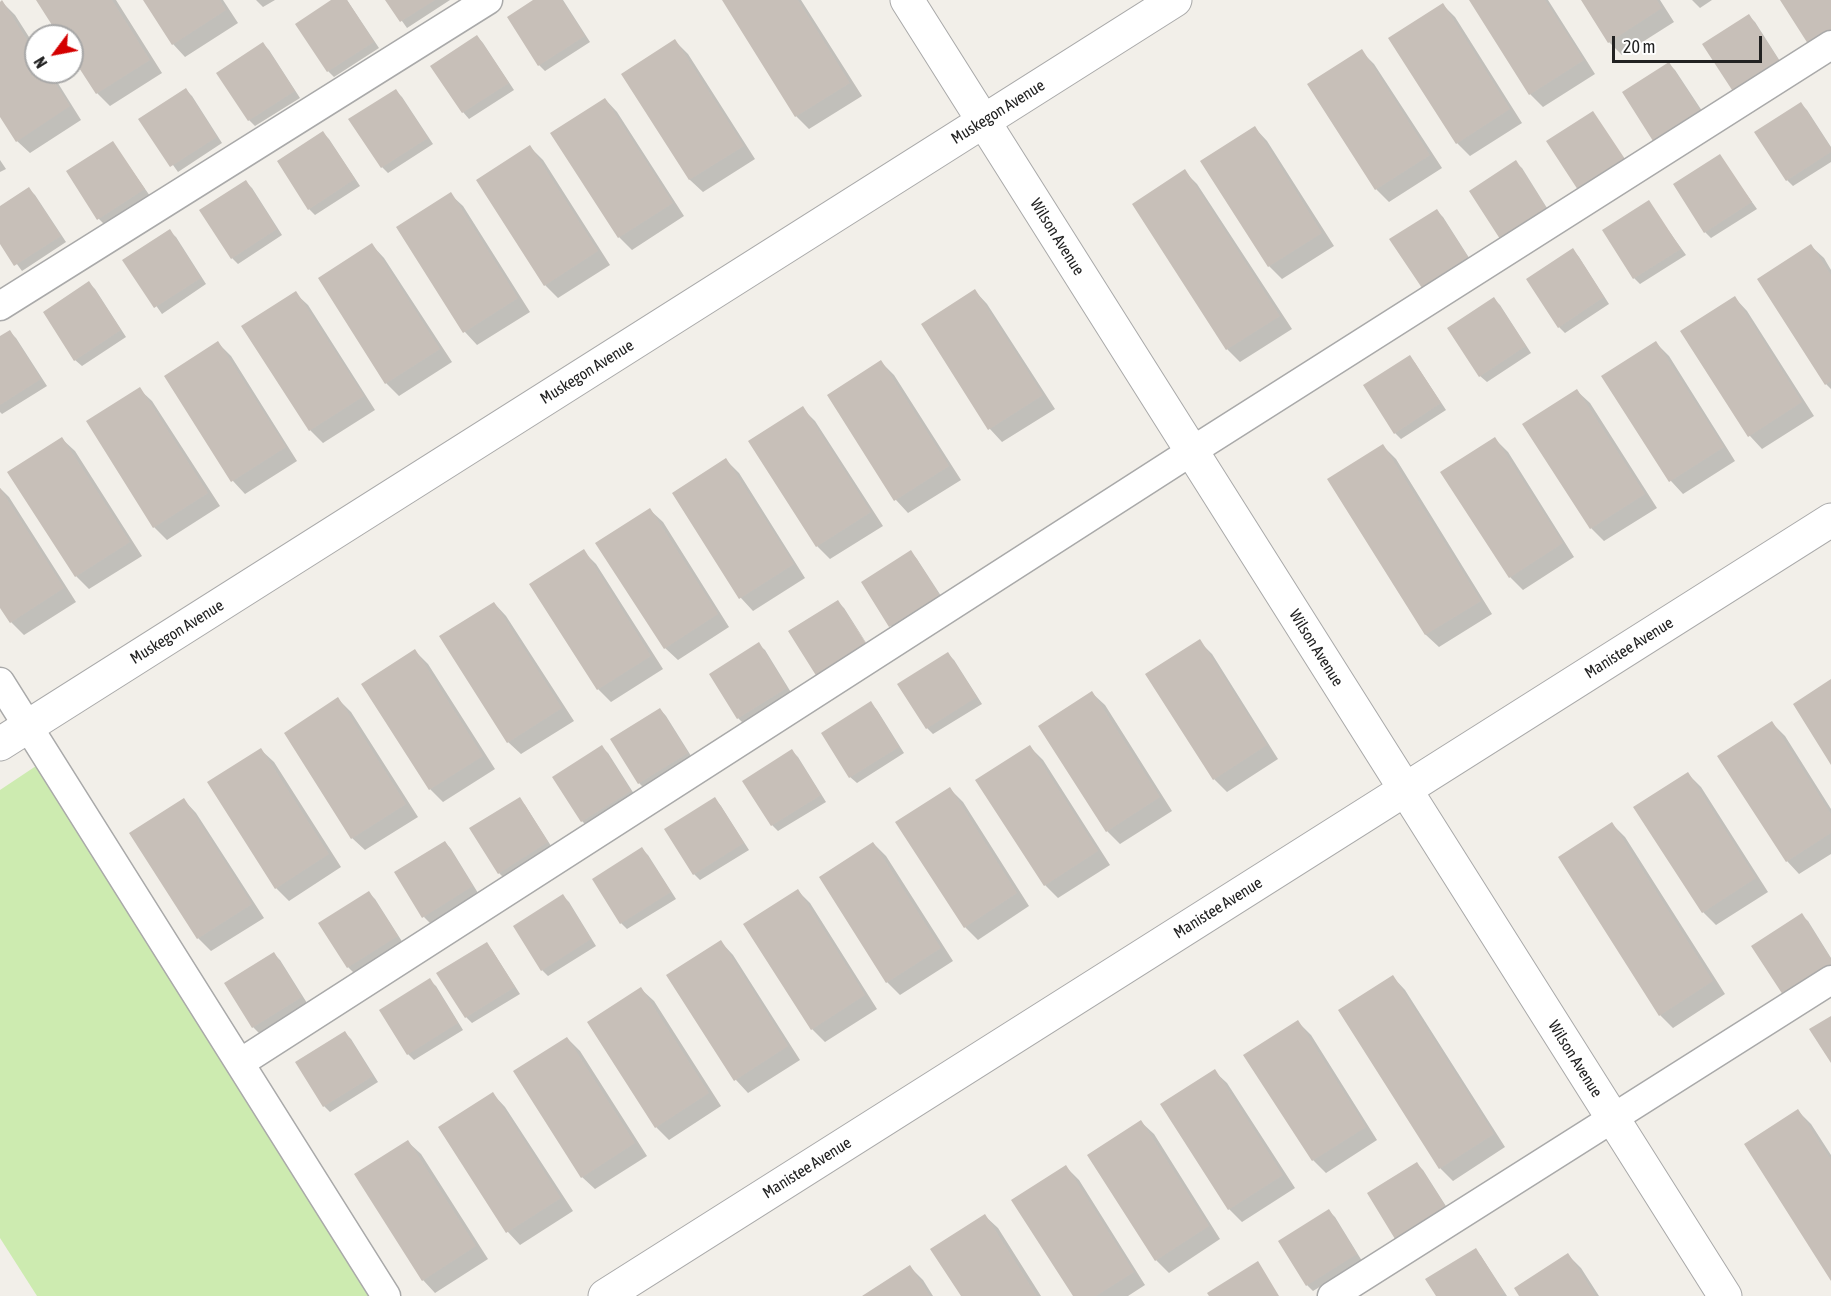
<!DOCTYPE html>
<html>
<head>
<meta charset="utf-8">
<style>
	body { margin:0 }
	#map { position:relative; width:1831px; height:1296px; overflow:hidden; background:#f2efe9; font-family:"Asap Condensed",sans-serif }
	canvas { display:block }
	.north { position:absolute; left:24px; top:24px; width:60px; height:60px; box-sizing:border-box; background:#fff; border:2px solid #a7a7a7; border-radius:50%; rotate:238deg; font-size:16px; font-weight:700; line-height:24px; text-align:center; color:#222 }
	.north::after { content:''; display:block; margin:auto; width:21px; height:27px; background:#d40000; clip-path:polygon(50% 0,100% 100%,50% 72%,0 100%) }
	.scale { position:absolute; left:1612px; top:36px; width:150px; height:27px; box-sizing:border-box; border:3px solid #222; border-top:0; padding-left:8px; font-size:18px; line-height:21px; white-space:nowrap; color:#222; -webkit-text-stroke:4px #fff; paint-order:stroke }
</style>
</head>
<body>
<div id="map">
<canvas width="1831" height="1296"></canvas>
<div class="north">N</div>
<div class="scale">20 m</div>
</div>
<script>
const ctx = document.querySelector('canvas').getContext('2d');
ctx.lineJoin = 'round';
function paint(path, color) {
  ctx.fillStyle = color;
  ctx.fill(path, 'evenodd');
}
function strokePath(path, color, width, dash) {
  ctx.strokeStyle = color;
  ctx.lineWidth = width;
  ctx.lineCap = dash ? 'butt' : 'round';
  ctx.setLineDash(dash || []);
  ctx.stroke(path);
}
function label(font, color, halo, rows, align = 'center') {
  ctx.font = font + ' "Asap Condensed",sans-serif';
  ctx.lineWidth = 4.5;
  ctx.setLineDash([]);
  ctx.textBaseline = 'middle';
  ctx.strokeStyle = halo;
  ctx.fillStyle = color;
  for (const [text, x, y, turn = 0] of rows) {
    ctx.save();
    ctx.translate(x, y);
    ctx.rotate((+turn || 0) * Math.PI / 180);
    ctx.textAlign = isNaN(turn) ? turn : align;
    if (halo) ctx.strokeText(text, 0, 0);
    ctx.fillText(text, 0, 0);
    ctx.restore();
  }
}
const grass = new Path2D(`
	M39,764L372,1296H37L0,1238V790Z`);
const shadow = new Path2D(`
	M37,0H116L162,73L110,106L97,93L72,54V36H61Z
	M144,0H223L238,23L185,57L173,44Z
	M256,0H275L263,7Z
	M334,0H347L379,48L334,77L328,71Z
	M387,0H450L407,28Z
	M536,0H563L590,42L545,71L539,65Z
	M723,0H801L862,96L809,129L796,116Z
	M1470,0H1548L1595,74L1543,107L1530,94Z
	M1582,0H1660L1674,22L1622,55L1609,42Z
	M1692,0H1712L1700,8Z
	M2,2L15,15L36,48V72H51L81,120L30,153L17,141L0,114V4Z
	M1443,5L1455,17L1522,123L1470,156L1457,143Z
	M1749,16L1755,22L1785,69L1741,98Z
	M477,36L483,43L514,90L469,119L463,112Z
	M675,41L688,54L755,159L703,192L690,180L624,74Z
	M263,44L269,50L300,98L255,126L249,120Z
	M1361,51L1374,64L1442,168L1389,202L1376,189Z
	M1669,64L1675,70L1706,117L1661,146L1655,140Z
	M186,90L192,96L222,143L178,172L140,119Z
	M396,91L402,97L433,144L388,173L382,167Z
	M605,99L617,112L684,216L632,250L619,237Z
	M1801,104L1807,110L1831,147V162L1793,186L1787,180Z
	M1255,128L1267,141L1334,246L1282,279L1269,266L1202,161Z
	M323,133L329,139L360,186L315,215L309,209Z
	M113,143L150,196L105,225L99,219L68,172Z
	M530,147L543,160L610,265L558,298L545,285Z
	M1719,156L1757,209L1711,238L1705,232Z
	M0,160L6,169L0,172Z
	M1515,162L1522,168L1552,216L1471,191Z
	M1184,171L1197,184L1292,329L1240,362L1227,349L1134,204Z
	M246,182L252,188L282,235L238,264L232,258Z
	M29,189L35,195L66,242L22,271L0,241V208Z
	M450,194L463,206L530,312L477,345L465,332L398,227Z
	M1648,202L1686,255L1640,284L1634,278L1604,231Z
	M1437,211L1443,217L1473,264L1429,293L1423,287Z
	M169,231L176,237L206,284L162,314L124,260Z
	M372,245L384,258L452,362L399,396L386,383Z
	M1811,246L1824,258L1831,270V389L1826,384Z
	M1573,250L1579,257L1609,304L1565,333L1559,327Z
	M89,283L95,289L126,337L82,366L75,360Z
	M975,291L987,304L1055,409L1002,442L990,429L923,324Z
	M295,293L308,305L375,410L323,443L310,430L243,326Z
	M1735,298L1747,311L1814,416L1762,449L1750,436L1682,331Z
	M1494,299L1500,305L1531,353L1487,382L1480,376Z
	M10,332L16,338L47,386L2,414L0,412V338Z
	M218,343L231,356L297,461L245,494L233,481Z
	M1656,343L1669,356L1735,461L1683,494L1671,481Z
	M1409,357L1415,363L1446,410L1401,439L1395,433Z
	M881,362L894,375L961,480L908,513L896,500L829,395Z
	M139,389L152,401L220,506L167,540L154,527Z
	M1577,391L1590,403L1657,508L1604,541L1591,528L1524,424Z
	M802,408L815,421L883,526L830,559L817,546L750,442Z
	M62,439L75,451L142,556L89,589L76,576L9,472Z
	M1495,439L1508,452L1574,557L1523,590L1510,577Z
	M1383,446L1396,459L1492,614L1439,647L1426,635L1329,480Z
	M726,460L739,473L805,578L753,611L741,598L674,494Z
	M0,488L9,497L76,602L24,635L11,622L0,605Z
	M650,510L663,522L729,627L678,660L665,648Z
	M583,551L596,564L663,669L611,702L598,689L531,584Z
	M911,552L917,559L945,602L897,632L891,626Z
	M838,602L844,608L872,652Z
	M494,603L506,616L574,721L521,754L508,742Z
	M1199,641L1212,654L1278,759L1227,792L1214,779Z
	M758,644L765,650L792,694L744,724L738,718Z
	M415,651L428,664L495,769L443,802L430,789Z
	M948,654L954,660L982,704L933,734L927,728Z
	M1092,693L1105,705L1172,811L1120,844L1107,831Z
	M338,699L351,712L418,817L365,850L352,838Z
	M871,703L877,710L904,753L857,783L850,777Z
	M660,709L666,716L693,759L645,789L639,783Z
	M1772,723L1785,736L1831,809V854L1799,874L1787,861Z
	M602,747L608,753L636,797L588,827L582,821Z
	M1030,747L1043,760L1110,865L1058,898L1045,885Z
	M261,750L274,762L341,867L289,901L276,888Z
	M792,751L798,757L826,802L778,831L772,825Z
	M1688,774L1701,787L1768,892L1716,925L1703,912Z
	M950,789L963,802L1029,906L978,940L965,927Z
	M519,799L525,805L553,849L505,879L499,873Z
	M715,799L721,806L749,850L700,880L694,874Z
	M184,800L196,813L264,918L211,951L198,938L131,834Z
	M1612,824L1625,837L1725,994L1673,1028L1660,1015Z
	M445,842L451,849L478,893L430,923L424,917Z
	M873,843L886,856L953,961L900,995L887,982L821,878Z
	M642,849L648,855L676,899L627,929L621,923Z
	M798,891L810,903L877,1009L825,1042L812,1029Z
	M369,893L375,899L403,943L354,973L348,967Z
	M563,896L569,902L596,946L548,976L542,970Z
	M1801,915L1808,921L1831,958V979Z
	M721,942L733,955L800,1060L748,1093L736,1080Z
	M486,944L492,950L520,994L472,1023L466,1017Z
	M274,954L280,960L307,1003L259,1033L253,1027Z
	M1393,977L1405,990L1505,1147L1453,1181L1440,1168Z
	M429,980L436,986L463,1030L414,1060L408,1054Z
	M641,989L654,1001L721,1106L669,1140L656,1127Z
	M1298,1022L1311,1035L1377,1140L1326,1173L1313,1160Z
	M344,1032L351,1039L378,1082L330,1112L324,1106Z
	M567,1038L580,1051L647,1156L595,1189L582,1177Z
	M1214,1071L1227,1083L1295,1188L1242,1222L1229,1209Z
	M493,1094L505,1107L573,1211L520,1245L508,1232L440,1127Z
	M1798,1111L1811,1124L1831,1155V1278Z
	M1141,1122L1154,1134L1220,1239L1169,1273L1156,1260Z
	M408,1142L421,1154L488,1259L435,1293L423,1280Z
	M1417,1164L1423,1170L1451,1214L1403,1244L1397,1238Z
	M1066,1167L1079,1180L1145,1285L1128,1296H1075Z
	M1329,1211L1335,1217L1362,1261L1313,1291L1307,1285Z
	M985,1216L998,1228L1041,1296H963Z
	M1475,1249L1481,1256L1507,1296H1438Z
	M1568,1255L1581,1268L1599,1296H1521Z
	M910,1267L923,1280L933,1296H864Z`);
const building = new Path2D(`
	M2,0L36,54V72H48L70,106L16,142L0,117V2Z
	M36,0H112L150,60L96,94L72,57V36H59Z
	M143,0H220L226,10L172,45Z
	M331,0H347L374,42L327,72L295,24Z
	M385,0H435L400,22Z
	M533,0H562L585,36L538,66L507,17Z
	M722,0H798L850,83L795,117Z
	M1469,0H1545L1584,60L1529,95Z
	M1581,0H1657L1662,8L1608,43Z
	M1780,0H1831V33L1810,47Z
	M1443,3L1510,109L1456,144L1388,38Z
	M1749,14L1780,62L1734,93L1702,44Z
	M477,35L509,83L462,113L430,66Z
	M675,39L744,146L689,180L621,74Z
	M263,42L295,91L248,121L216,73Z
	M1362,49L1430,155L1375,190L1307,84Z
	M1669,62L1700,110L1653,141L1622,92Z
	M186,88L217,137L170,167L138,119Z
	M396,89L428,138L381,168L348,119Z
	M605,98L673,203L618,238L550,133Z
	M1801,102L1831,148V152L1786,181L1754,132Z
	M1593,111L1625,159L1578,190L1546,141Z
	M1255,126L1322,233L1268,267L1200,161Z
	M323,131L355,179L308,210L277,161Z
	M113,141L145,189L97,220L66,171Z
	M530,145L598,251L544,286L476,180Z
	M1720,154L1752,202L1704,233L1673,184Z
	M1516,160L1547,209L1500,239L1469,191Z
	M1185,169L1280,316L1226,350L1132,204Z
	M246,180L277,229L231,259L199,210Z
	M29,187L61,236L14,266L0,244V206Z
	M451,192L518,298L463,333L396,227Z
	M1649,200L1681,249L1633,279L1602,230Z
	M1437,209L1468,257L1422,288L1389,239Z
	M170,229L201,278L154,308L122,260Z
	M372,243L440,349L385,384L318,278Z
	M1811,244L1831,275V381L1825,385L1757,279Z
	M1573,248L1604,297L1558,328L1526,279Z
	M89,281L121,330L74,361L43,312Z
	M975,289L1043,395L988,430L921,324Z
	M296,291L364,396L309,431L241,326Z
	M1735,296L1802,402L1748,437L1680,331Z
	M1494,297L1526,346L1479,377L1447,328Z
	M10,330L41,379L0,405V336Z
	M218,341L286,447L231,482L164,376Z
	M1656,341L1724,447L1669,482L1601,376Z
	M1410,355L1441,403L1394,434L1363,385Z
	M881,360L949,466L894,501L827,395Z
	M140,387L208,493L153,528L86,421Z
	M1577,389L1645,494L1590,529L1522,424Z
	M803,406L871,512L816,547L748,441Z
	M62,437L130,542L75,577L7,472Z
	M1495,437L1563,543L1509,578L1440,472Z
	M1383,444L1481,601L1425,635L1327,479Z
	M726,458L794,564L739,599L672,493Z
	M0,488L64,588L10,623L0,608Z
	M650,508L718,614L664,649L595,543Z
	M584,549L651,656L597,690L529,584Z
	M911,550L940,596L889,627L861,582Z
	M838,600L867,645L817,677L788,631Z
	M494,602L562,708L507,743L439,636Z
	M1200,639L1267,745L1213,780L1145,674Z
	M759,642L787,688L737,719L709,674Z
	M415,649L483,756L429,790L361,684Z
	M948,652L977,697L926,729L897,684Z
	M1831,679V765L1793,704Z
	M1092,691L1160,797L1106,832L1038,726Z
	M338,697L406,804L351,839L284,733Z
	M871,701L899,747L849,778L821,733Z
	M660,708L688,753L638,784L610,739Z
	M1772,721L1831,814V833L1786,862L1717,756Z
	M602,745L631,791L581,822L552,777Z
	M1030,745L1098,851L1044,886L975,780Z
	M261,748L329,854L275,889L207,782Z
	M792,749L821,795L771,826L742,781Z
	M1688,772L1756,878L1702,913L1633,807Z
	M950,787L1017,893L964,928L895,822Z
	M520,797L548,842L498,874L469,828Z
	M715,797L744,843L693,875L664,829Z
	M184,798L252,904L197,939L129,833Z
	M1612,822L1713,981L1659,1016L1558,857Z
	M445,841L473,886L422,918L394,872Z
	M873,842L941,948L886,983L819,877Z
	M642,847L671,892L620,924L592,879Z
	M798,889L865,995L811,1030L743,924Z
	M369,891L398,936L347,968L318,923Z
	M563,894L591,939L541,971L513,926Z
	M1802,913L1831,959V969L1785,998L1751,946Z
	M721,940L788,1046L734,1081L666,975Z
	M487,942L515,987L465,1018L436,973Z
	M274,952L302,997L252,1028L224,983Z
	M1393,975L1494,1134L1439,1169L1338,1010Z
	M430,978L458,1023L407,1055L379,1010Z
	M641,987L709,1093L655,1128L587,1022Z
	M1831,1016V1063L1809,1029Z
	M1298,1020L1366,1127L1312,1161L1243,1055Z
	M345,1031L373,1076L323,1107L295,1062Z
	M567,1037L635,1143L581,1178L513,1071Z
	M1215,1069L1283,1175L1228,1210L1160,1104Z
	M493,1092L561,1198L506,1233L438,1127Z
	M1798,1109L1831,1160V1281L1744,1144Z
	M1141,1120L1209,1226L1155,1261L1087,1155Z
	M408,1140L476,1246L422,1281L354,1174Z
	M1417,1162L1446,1207L1395,1239L1367,1193Z
	M1066,1165L1134,1272L1096,1296H1073L1011,1200Z
	M1329,1209L1357,1254L1306,1286L1278,1241Z
	M985,1214L1037,1296H961L930,1249Z
	M1476,1248L1504,1293L1499,1296H1436L1425,1279Z
	M1568,1253L1596,1296H1519L1514,1288Z
	M1258,1261L1279,1296H1209L1207,1293Z
	M910,1265L930,1296H862Z`);
const lane = new Path2D(`
	M0,306L488,0
	M0,682L386,1296
	M240,1063L1192,451L1831,45
	M1332,1296L1831,980`);
const street = new Path2D(`
	M907,0L1725,1296
	M0,744L1175,0
	M605,1296L1831,520`);
const streetNames = [
	["Muskegon Avenue",998,112,-32],
	["Wilson Avenue",1057,237,58],
	["Muskegon Avenue",587,372,-32],
	["Muskegon Avenue",177,632,-32],
	["Wilson Avenue",1316,648,58],
	["Manistee Avenue",1629,648,-32],
	["Manistee Avenue",1218,908,-32],
	["Wilson Avenue",1575,1059,58],
	["Manistee Avenue",807,1168,-32]
];
paint(grass, '#cdebb0');
paint(shadow, '#0003');
paint(building, '#c7bfb8');
strokePath(lane, '#a9a9a9', 31);
strokePath(street, '#a9a9a9', 35);
strokePath(lane, '#fff', 28);
strokePath(street, '#fff', 33);
label('16px', '#222', '#fff', streetNames);
</script>
</body>
</html>
